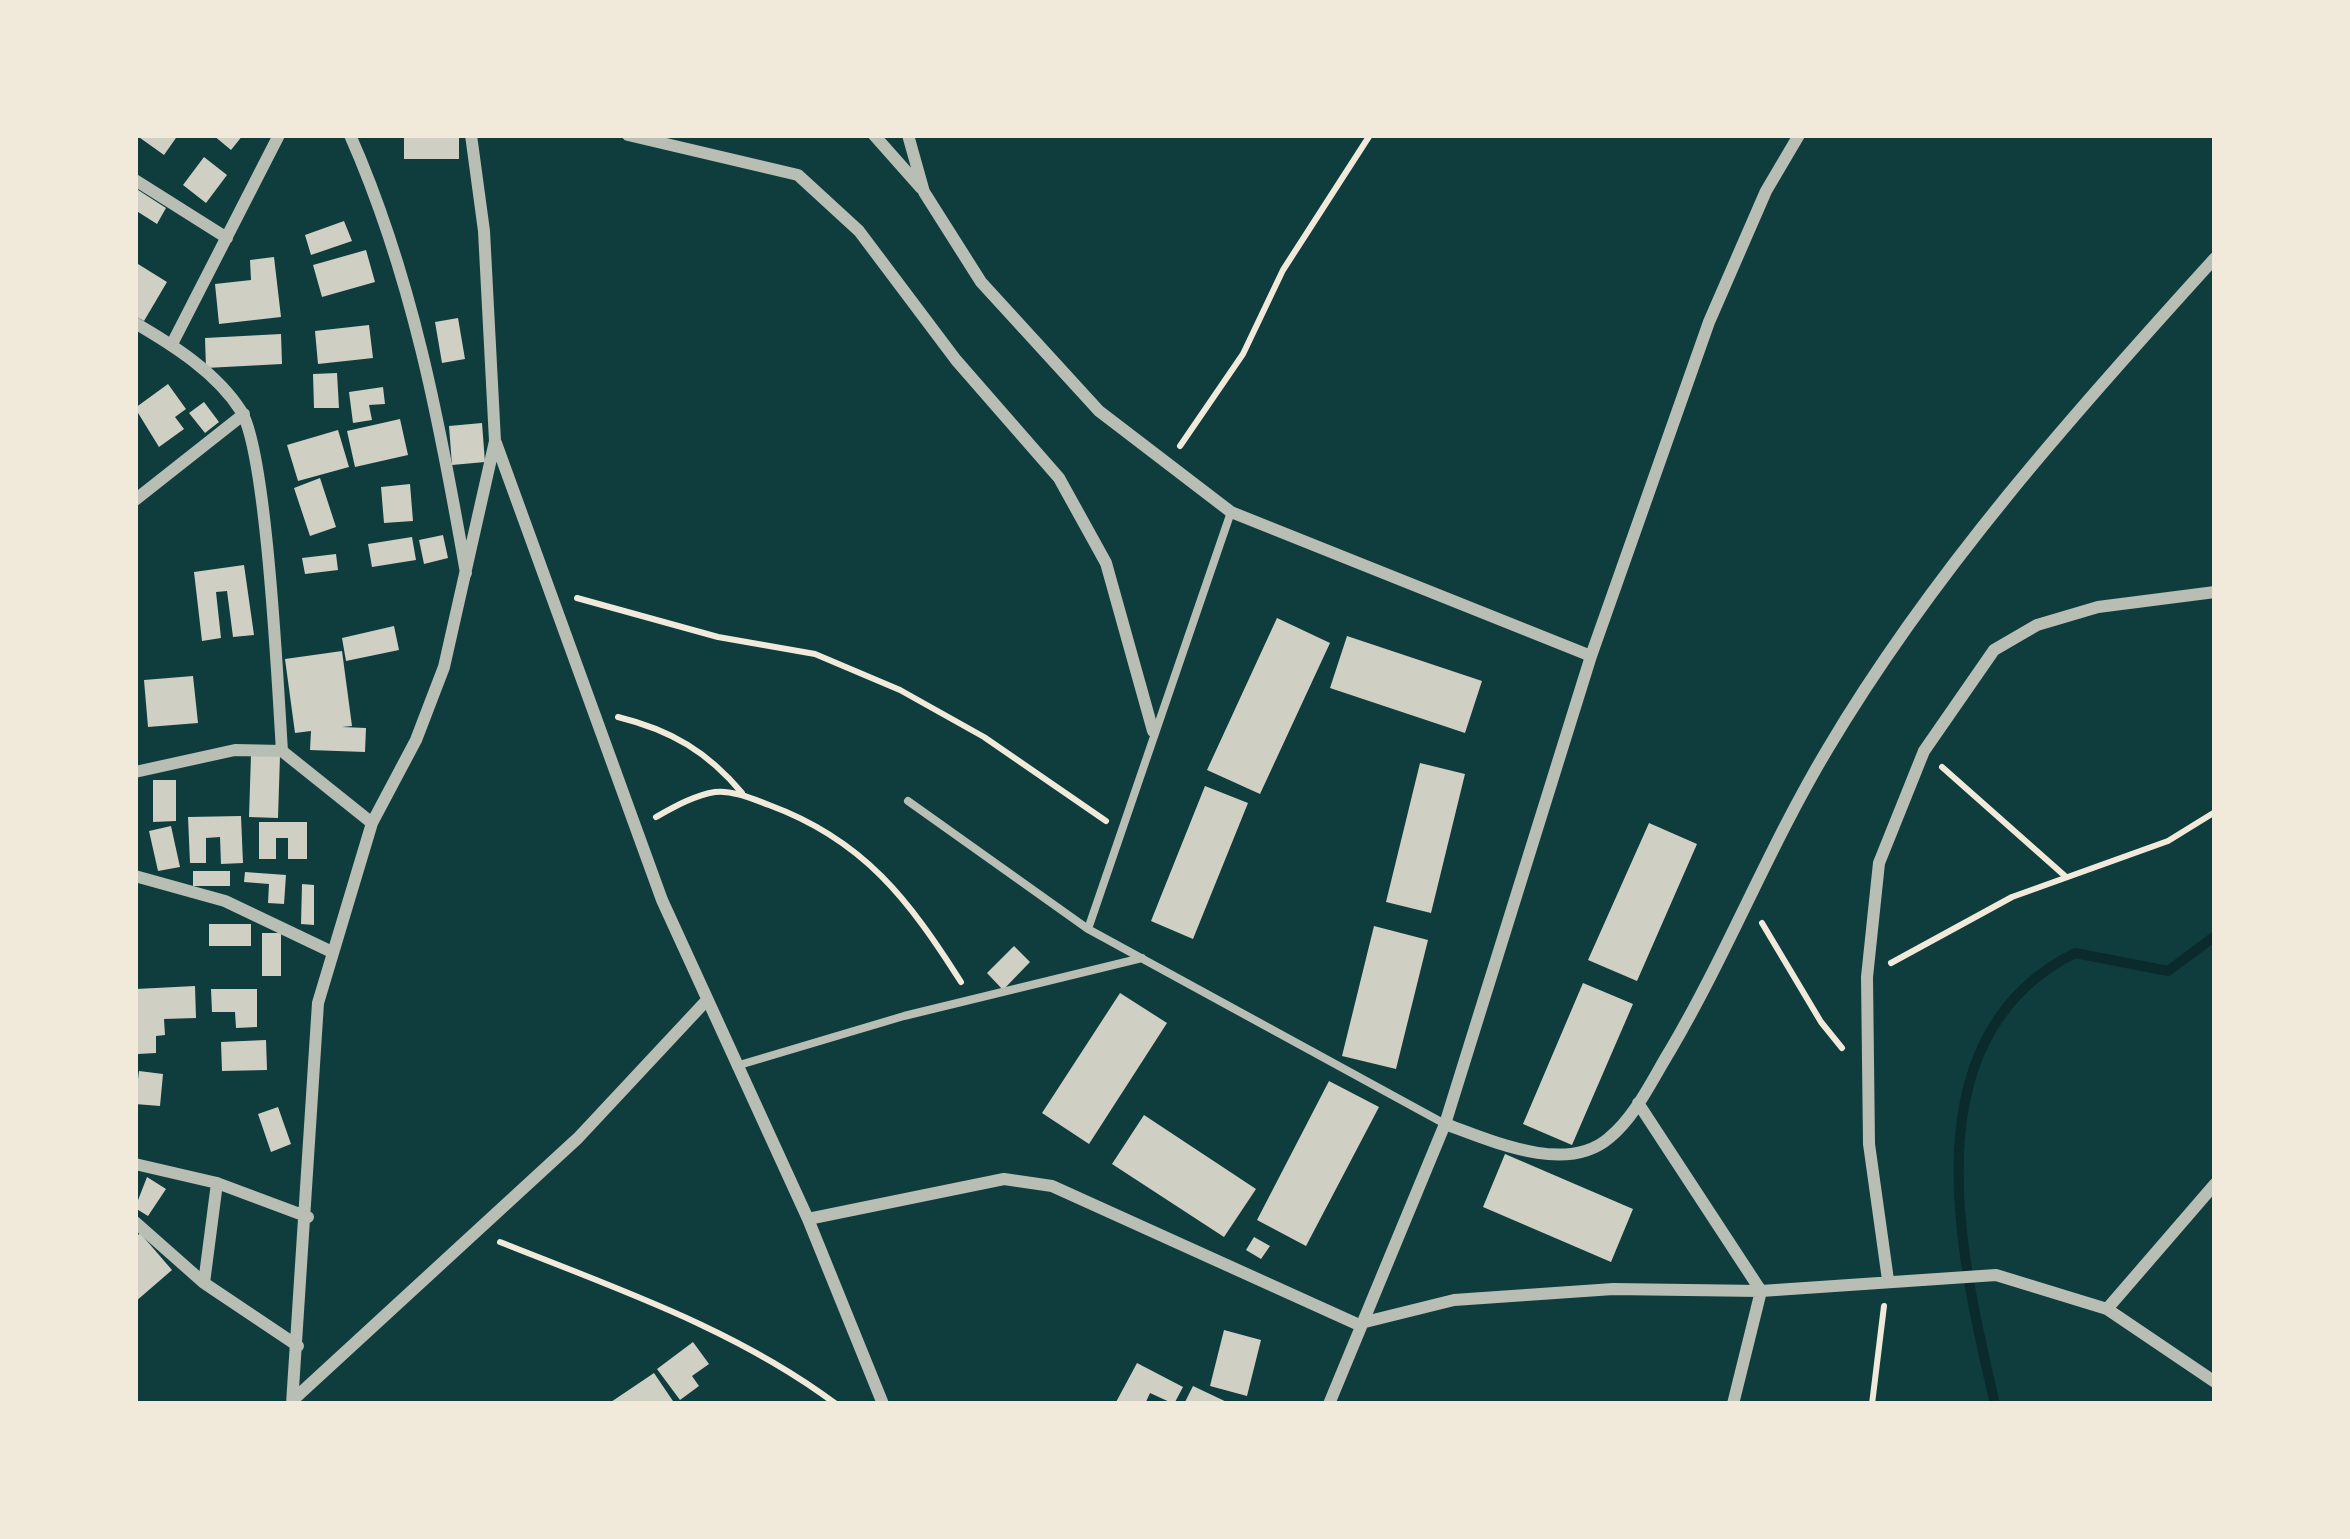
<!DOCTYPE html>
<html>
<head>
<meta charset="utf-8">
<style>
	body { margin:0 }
	#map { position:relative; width:2350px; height:1539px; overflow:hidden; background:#0f3d3e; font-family:Ubuntu,sans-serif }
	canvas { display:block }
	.frame { position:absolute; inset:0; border:138px solid #f1e9da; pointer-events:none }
</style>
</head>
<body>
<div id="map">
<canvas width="2350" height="1539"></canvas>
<div class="frame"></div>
</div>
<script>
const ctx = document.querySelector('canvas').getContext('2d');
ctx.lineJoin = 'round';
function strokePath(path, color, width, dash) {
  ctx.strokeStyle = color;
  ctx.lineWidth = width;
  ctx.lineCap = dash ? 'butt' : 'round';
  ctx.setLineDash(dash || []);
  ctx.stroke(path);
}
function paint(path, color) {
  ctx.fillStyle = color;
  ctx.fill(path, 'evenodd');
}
const stream = new Path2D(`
	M1995,1404C1961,1258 1906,1037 2075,953L2168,971L2215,936`);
const building = new Path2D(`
	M136,135H178L164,155Z
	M213,135H243L231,150Z
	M404,135H459V159H404Z
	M204,157L227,175L206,203L183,185Z
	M135,188L166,208L157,224L135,210Z
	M344,221L352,241L311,255L305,235Z
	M366,250L375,282L322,297L313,265Z
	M274,257L281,317L219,324L215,284L251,280L250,260Z
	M138,264L167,282L144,321L135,316Z
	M458,318L465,359L442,363L435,322Z
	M369,325L373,358L318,364L315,331Z
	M281,334L282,364L206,368L205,338Z
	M337,373L339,408H314L313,374Z
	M168,384L186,409L175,417L184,429L159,447L135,408Z
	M383,387L385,404L369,405L372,420L353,423L349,392Z
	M204,402L219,422L205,433L189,413Z
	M400,419L408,455L355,467L347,431Z
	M482,423L485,462L452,465L449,426Z
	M338,430L349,467L298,481L287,445Z
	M320,478L336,527L310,536L294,488Z
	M410,484L413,521L384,523L381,487Z
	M443,535L448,558L424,564L419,540Z
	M412,537L416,560L372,567L368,544Z
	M336,554L338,570L305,574L302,558Z
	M244,565L254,635L233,637L227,591L216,592L221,638L202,641L194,572Z
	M1277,618L1330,643L1260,794L1207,770Z
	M394,626L399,650L346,661L342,638Z
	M1347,636L1482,681L1465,733L1330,688Z
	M342,651L352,726L342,727L366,728L365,752L310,750L311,731L295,733L285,659Z
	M193,676L198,723L148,727L144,680Z
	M251,755L280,756L278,818L249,817Z
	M1420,763L1465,774L1431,913L1386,902Z
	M153,780H176V821L153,822Z
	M1205,786L1248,803L1193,939L1151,921Z
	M241,816L243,863L221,864L220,837L206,838V863H190L188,817Z
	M259,822H307V859H288V838H276V859H259Z
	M1649,823L1697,844L1637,981L1588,960Z
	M171,826L180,867L158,871L149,831Z
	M193,871H230V886H193Z
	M245,872L286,875L284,904L268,903L269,884L244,882Z
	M302,884L314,885V925L301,924Z
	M209,924H251V946H209Z
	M1374,926L1428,940L1396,1069L1342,1056Z
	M262,933H281V976H262Z
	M1014,946L1030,962L1003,990L987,973Z
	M1583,983L1633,1004L1572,1145L1523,1124Z
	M195,986L196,1018L164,1019L165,1035L156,1036V1053L138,1054L136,989Z
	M211,989H257V1027L236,1028L235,1012H212Z
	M1120,993L1167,1023L1089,1144L1042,1113Z
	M266,1040L267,1070L222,1071L221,1042Z
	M139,1071L163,1074L160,1106L135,1104Z
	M1329,1081L1379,1107L1306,1246L1257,1220Z
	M278,1107L291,1144L271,1152L258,1114Z
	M1144,1115L1256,1189L1224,1237L1112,1164Z
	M1505,1154L1633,1209L1611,1262L1483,1207Z
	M147,1177L166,1189L148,1216L135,1208Z
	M140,1233L172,1270L135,1302V1238Z
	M1254,1237L1270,1246L1261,1259L1246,1250Z
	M1224,1330L1261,1340L1247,1396L1210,1386Z
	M693,1342L709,1364L692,1376L699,1386L680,1400L657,1369Z
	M1137,1363L1183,1387L1174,1404L1150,1393L1145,1404H1115Z
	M654,1373L675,1404H608Z
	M1193,1386L1231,1404H1184Z`);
const path = new Path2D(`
	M1180,446L1243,354L1283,270L1370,135
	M577,598L718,637L815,654L900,690L984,737L1106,821
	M618,717C671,730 708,752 742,793
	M1942,767L2065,876
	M656,817C674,807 695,795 715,792C733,790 753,799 769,805C864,840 909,900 961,982
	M1762,923L1821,1022L1842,1048
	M1891,963L2012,897L2168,841L2215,812
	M500,1242C615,1288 736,1329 836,1404
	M1872,1404L1884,1306`);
const service = new Path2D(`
	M908,801L1088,929L1445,1124
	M1088,929L1231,512
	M736,1066L904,1016L1142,958`);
const minor = new Path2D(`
	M350,135C412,275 440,424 466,573
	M628,135L798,175L859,231L956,360L1059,478L1106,563L1153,731
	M874,135L921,188
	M908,135L924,192L981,282L1099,411L1231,512L1591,656
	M135,180L227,238
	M135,323C173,345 217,373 241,411C267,452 278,690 282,751
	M172,344L279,135
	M496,443L662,900L808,1219L883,1404
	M135,500L244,414
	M135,772L235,750L282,751L372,823
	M135,876L225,901L332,952
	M1638,1103L1761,1291L1733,1404
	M1445,1124C1492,1141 1566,1175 1609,1138C1636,1116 1653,1078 1671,1049C1728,952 1769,847 1827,750C1933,571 2075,412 2215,258
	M135,1164L217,1183L308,1217
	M808,1219L1004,1179L1052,1186L1357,1324L1454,1300L1613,1289L1761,1291L1996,1275L2107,1309L2215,1382
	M135,1222L204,1283L298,1346
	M1888,1280L1869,1144L1867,977L1879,863L1924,751L1994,650L2037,625L2098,607L2215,592
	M204,1283L217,1183
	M2107,1309L2215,1184
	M293,1400L578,1138L706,1001
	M292,1404L318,1003L372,823L416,740L444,667L495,441L484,231L471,135
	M1329,1404L1445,1124L1591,656L1709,322L1766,191L1799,135`);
strokePath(stream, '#0a2a2b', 10);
paint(building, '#cfcfc3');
strokePath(path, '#f1e9da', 6);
strokePath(service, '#b8beb3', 8);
strokePath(minor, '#b8beb3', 12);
</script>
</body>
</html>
